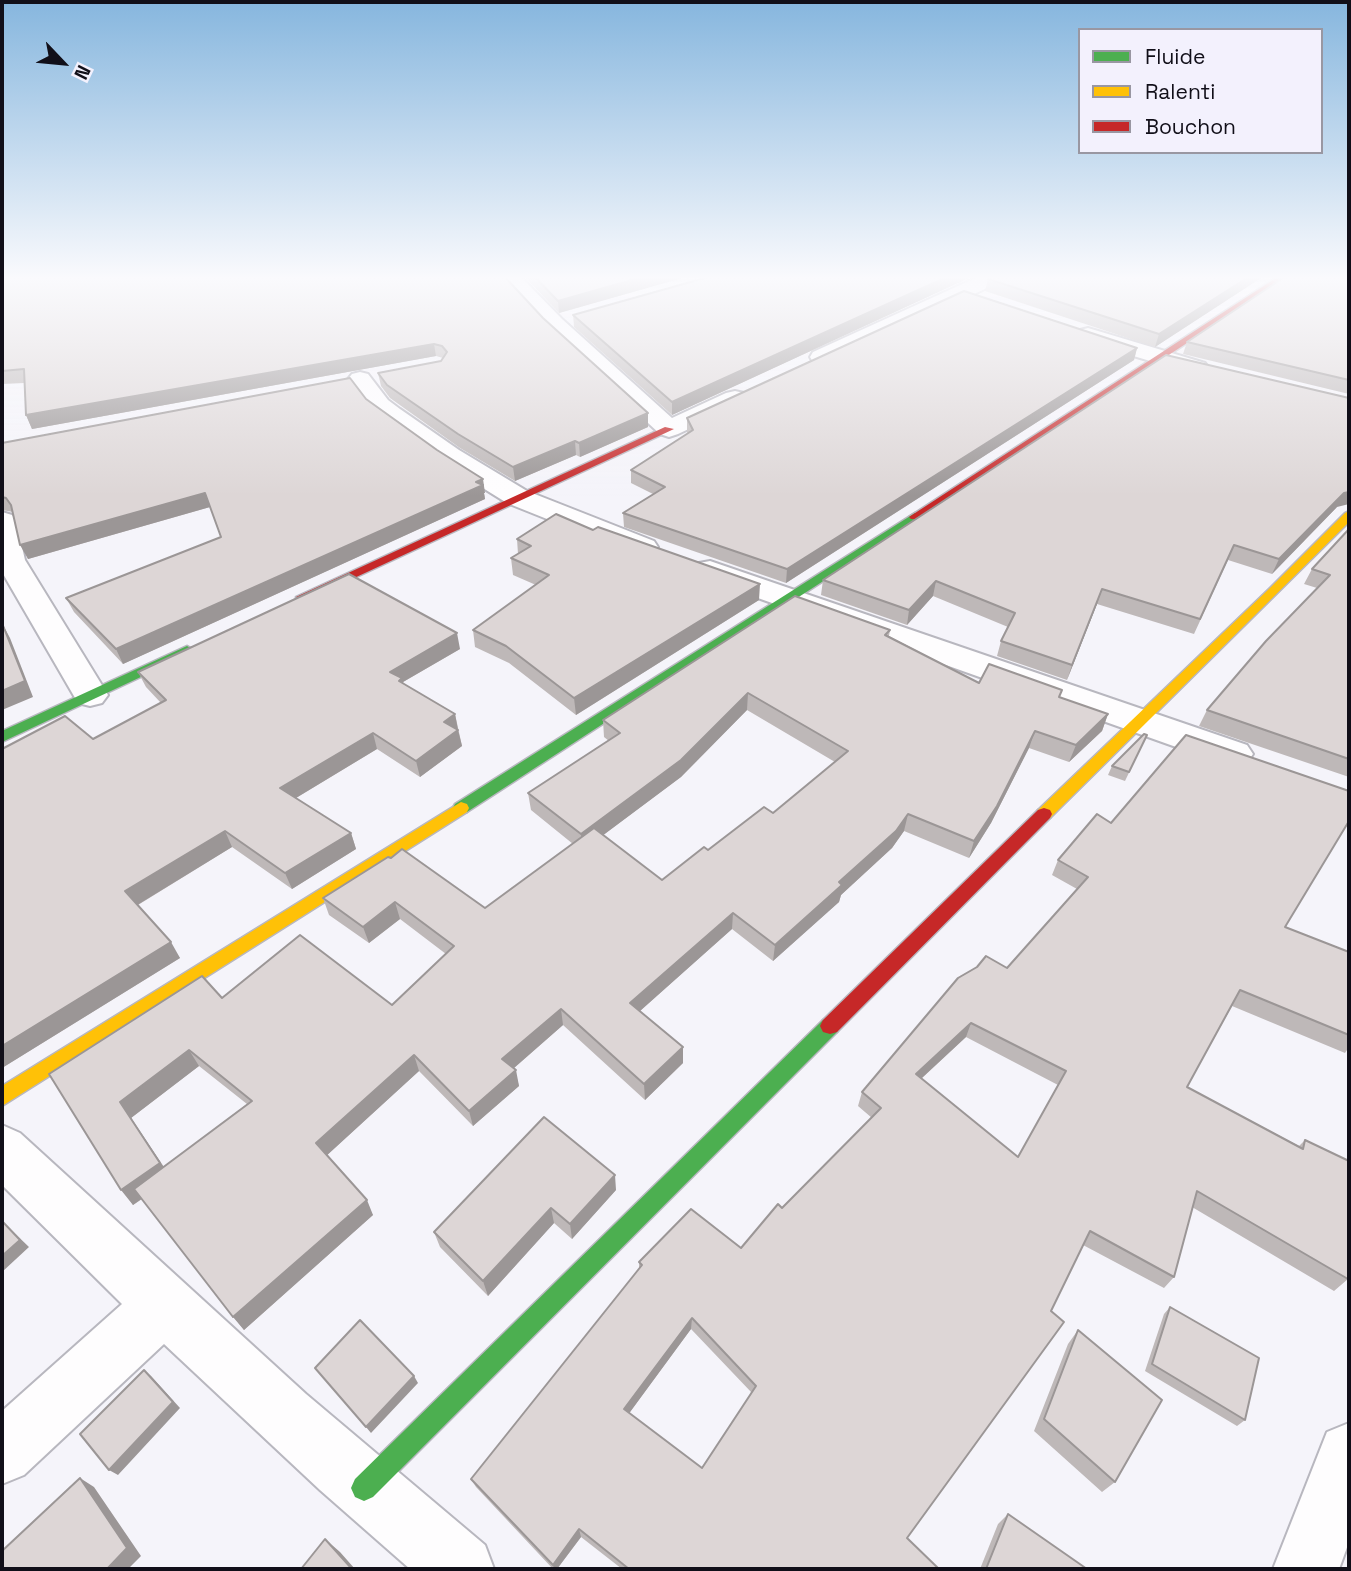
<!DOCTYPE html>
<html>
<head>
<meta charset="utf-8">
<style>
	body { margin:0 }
	#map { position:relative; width:1351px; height:1571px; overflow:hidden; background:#f5f4fa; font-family:"Space Grotesk",sans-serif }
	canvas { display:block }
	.frame { position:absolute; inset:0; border:4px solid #110f19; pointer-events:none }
	.legend { position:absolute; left:1078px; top:28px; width:245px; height:126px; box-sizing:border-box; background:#f3f1fd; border:2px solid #9997a2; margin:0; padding:9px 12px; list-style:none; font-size:21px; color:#110f19 }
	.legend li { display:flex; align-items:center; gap:14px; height:35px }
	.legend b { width:35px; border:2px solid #9997a2 }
	.north { position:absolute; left:28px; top:28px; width:70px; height:70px; -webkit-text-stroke:5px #f3f1fd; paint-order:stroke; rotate:116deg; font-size:19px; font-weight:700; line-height:28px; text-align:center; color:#110f19 }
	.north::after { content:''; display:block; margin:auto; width:24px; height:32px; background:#110f19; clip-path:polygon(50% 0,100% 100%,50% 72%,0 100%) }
</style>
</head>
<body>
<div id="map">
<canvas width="1351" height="1571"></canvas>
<div class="frame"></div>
<ul class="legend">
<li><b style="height:9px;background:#4caf50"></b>Fluide</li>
<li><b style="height:9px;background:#ffc107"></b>Ralenti</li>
<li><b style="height:9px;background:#c62828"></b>Bouchon</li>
</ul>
<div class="north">N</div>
</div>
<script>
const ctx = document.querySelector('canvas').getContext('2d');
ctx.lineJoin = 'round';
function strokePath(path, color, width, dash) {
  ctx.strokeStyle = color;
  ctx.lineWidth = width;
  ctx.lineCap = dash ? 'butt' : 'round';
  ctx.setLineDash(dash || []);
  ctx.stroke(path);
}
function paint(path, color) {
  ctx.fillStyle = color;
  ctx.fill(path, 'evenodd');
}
const street = new Path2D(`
	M498,276H520L562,319L672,418L726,393L735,391L744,393L747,398L744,403L678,434L669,437L660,434L546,329Z
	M980,276H1007L1004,280L829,362H813L810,357L813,352Z
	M1088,328L1205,363L1209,368L1205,373L1197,375L1080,340L1077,335L1080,330Z
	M360,372L368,374L388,400L400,409L459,450L527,491L654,541L658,547L654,553L643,556L632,553L507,503L441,462L370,410L348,379L352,374Z
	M2,512L12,515L16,521L25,560L108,695L102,703L90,706L78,703L2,572Z
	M710,561L1247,745L1253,754L1247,763L1234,767L1221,763L699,577L695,570L699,563Z
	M2,1125L20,1133L306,1394L485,1545L494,1569H410L320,1490L164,1344L24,1475L2,1484V1411L122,1304L2,1185Z
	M1349,1423V1542L1339,1569H1273L1327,1432Z`);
const fast = new Path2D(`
	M915,513L921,517L919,519L467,812H455L453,808L455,804Z
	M187,646L194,650L192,653L2,742V731Z
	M830,1018L837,1020L840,1026L837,1032L373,1497L364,1501L355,1497L351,1488L355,1479L823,1020Z`);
const slow = new Path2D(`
	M1349,511V522L1050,818H1038L1036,814L1038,810L1270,588L1345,513Z
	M461,802L467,804L469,808L467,812L2,1106V1086Z`);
const jam = new Path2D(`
	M1279,276H1289L919,519H911L909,517Z
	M665,427L674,429L307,600L302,601L296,597Z
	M1044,808L1050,810L1052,814L1050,818L837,1032L830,1034L823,1032L820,1026L823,1020L1038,810Z`);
const wall = new Path2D(`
	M524,276H689L559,313Z
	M712,276H973L672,415L574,327L573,315Z
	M993,276H1264L1155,347L985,291L988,279Z
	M1349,276V394L1183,354L1187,342Z
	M2,279L543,318L648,413V427L580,457L576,455L515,481L460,448L390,398L381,386L378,373L441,361L443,358L436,356L32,429L26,415L24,383L2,384Z
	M1137,348L1134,360L786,583L624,527L623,513L653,494L631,483V470L688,434L687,432V418Z
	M366,399L485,493H484L485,499L123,664L74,612L66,598L221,537L210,507L28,559L13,512L2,510V443Z
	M1337,507L1272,574L1228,560L1194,634L1097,604L1067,680L997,656L1001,641L1008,627L933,596L907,625L821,595L823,580Z
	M1349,529V777L1199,726L1207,710L1317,588L1304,584L1312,569Z
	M517,539L759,600L576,715L509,663L475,647L473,630L536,585L513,575L511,558L518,554Z
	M890,630L889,636L979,683L1060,698L1108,714L1102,731L1069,762L1029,748L991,823L969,858L904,831L892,848L841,895L839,902L773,961L732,929L640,1011L683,1063L645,1100L563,1025L514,1068L519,1086L473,1126L419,1071L327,1155L373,1215L244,1330L142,1199L133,1205L49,1074L222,998L392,1005L446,954L400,919L369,943L329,915L323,898L388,857L485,908L573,844L531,810L528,793L609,741L604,737L603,720ZM747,710L835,762L773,813L708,850L662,880L603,835L681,777ZM199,1066L247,1104L164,1167L131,1118Z
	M460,649L403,682L404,684L455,714L462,746L420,777L377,749L296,798L351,833L356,849L292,889L232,847L138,905L180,958L2,1068V749L93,739L161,703L146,687L138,672Z
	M1147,735L1125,781L1108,775L1112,766Z
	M1111,823L1285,927L1349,1035V1047L1345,1053L1232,1006L1187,1087L1299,1146L1305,1140L1348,1279L1334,1291L1192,1207L1174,1277L1164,1288L1083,1245L907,1538L939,1569H622L581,1537L557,1569H553L476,1487L471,1479L639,1269V1262L741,1248L872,1118L858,1106L862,1092L1007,968L1077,889L1052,875L1058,860ZM966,1037L1058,1085L1018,1157L921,1079ZM691,1329L752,1393L702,1468L629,1413Z
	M616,1190L572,1239L554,1223L488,1296L440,1247L434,1232Z
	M1170,1307L1245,1420L1237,1426L1145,1371L1164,1314Z
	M1078,1330L1115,1482L1102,1492L1034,1431L1068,1344Z
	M1008,1514L1087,1569H980L998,1524Z`);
const shadedWall = new Path2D(`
	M646,276H689L559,313L558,301Z
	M949,276H973L672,415V402Z
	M1250,276H1264L1155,347L1159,334Z
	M434,344L436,356L32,429L26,415Z
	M1137,348L1134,360L786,583L787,569Z
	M648,413V427L580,457L579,443Z
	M575,441L576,455L515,481L513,467Z
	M483,479L485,493H484L485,499L123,664L116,649Z
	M1349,492V504L1337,507L1272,574L1279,559L1344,493Z
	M205,493L210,507L28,559L20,545Z
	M936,581L933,596L907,625L909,610Z
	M760,584L759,600L576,715L574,698Z
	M1102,589L1097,604L1067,680L1072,665Z
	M2,623L10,638L33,697L2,710Z
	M457,633L460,649L403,682L406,694L390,672Z
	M748,693L747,710L681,777L582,851L581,834Z
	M455,714L458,730L444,722Z
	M1108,714L1102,731L1069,762L1076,745Z
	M458,730L462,746L420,777L416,761Z
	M1035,731L1029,748L991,823L969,858L974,841Z
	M373,733L377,749L286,804L280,788Z
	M908,814L904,831L892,848L841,895L839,902L773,961L775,945Z
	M225,831L232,847L134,907L125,891Z
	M351,833L356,849L292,889L285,873Z
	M395,902L400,919L369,943L363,927Z
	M733,913L732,929L631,1019L630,1003Z
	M171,942L180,958L2,1068V1046Z
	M561,1009L563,1025L506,1075L502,1059Z
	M971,1023L966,1037L911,1088L916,1074Z
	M683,1047V1063L645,1100L644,1084Z
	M189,1050L199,1066L131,1118L171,1178L133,1205L121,1190L120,1102Z
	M414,1055L419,1071L324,1158L316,1143Z
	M516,1070L519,1086L473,1126L469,1111Z
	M615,1175L616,1190L572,1239L570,1224Z
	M367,1200L373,1215L244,1330L233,1317Z
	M551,1208L554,1223L488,1296L483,1281Z
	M2,1221L29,1247L2,1272Z
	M692,1318L691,1329L625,1419L624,1409Z
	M144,1370L151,1376L180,1408L118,1475L109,1470Z
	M414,1376L418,1383L371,1433L366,1427Z
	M80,1478L94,1487L141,1556L128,1569H107Z
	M579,1529L581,1537L557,1569H554L553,1565Z
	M325,1539L340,1552L355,1569H352Z`);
const building = new Path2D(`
	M12,276H504L543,318L648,413L579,443L575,441L513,467L458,434L387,385L378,373L441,361L447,352L442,346L434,344L26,415L24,369L2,371V279Z
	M534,276H646L558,301Z
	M712,276H949L672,402L573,315Z
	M993,276H1250L1159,334L988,279Z
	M1286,276H1349V380L1187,342Z
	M964,291L1137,348L787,569L623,513L665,487L631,470L693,430L687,418Z
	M1166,355L1349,398V492L1344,493L1279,559L1234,545L1200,619L1102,589L1072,665L1001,641L1015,613L936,581L909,610L823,580Z
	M350,378L366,399L437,450L483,479L476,482L483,485L116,649L66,598L221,537L205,493L20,545L11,505L6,498L2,497V443Z
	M556,514L593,530L598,527L760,584L574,698L506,646L473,630L549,575L511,558L531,546L517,539Z
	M1349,529V759L1207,710L1266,641L1330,575L1312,569Z
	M349,574L457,633L390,672L402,678L399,681L455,714L444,722L458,730L416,761L373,733L280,788L351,833L285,873L225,831L125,891L171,942L2,1046V749L65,716L93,739L166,700L138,672Z
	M795,596L890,630L885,635L979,683L989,664L1062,690L1059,697L1108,714L1076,745L1035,731L997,806L974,841L908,814L896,831L839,882L842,885L775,945L733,913L630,1003L683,1047L644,1084L561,1009L502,1059L516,1070L469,1111L414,1055L316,1143L367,1200L233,1317L134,1189L252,1101L189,1050L120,1102L160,1163L121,1190L49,1074L202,976L222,998L300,935L392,1005L454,946L395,902L363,927L323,898L388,857L391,858L402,849L485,908L594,828L662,880L704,847L708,850L764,807L773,813L848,751L748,693L681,760L581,834L528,793L620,733L603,720Z
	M2,623L25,681L2,691Z
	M1144,734L1147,735L1129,772L1112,766Z
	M1186,735L1349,791V821L1285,927L1349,952V1035L1240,990L1187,1087L1303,1149L1305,1140L1349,1161V1275L1348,1279L1197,1191L1174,1277L1090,1231L1051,1311L1064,1322L907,1538L939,1569H629L579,1529L553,1565L471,1479L642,1265L639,1262L691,1209L741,1248L778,1204L782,1208L881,1108L862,1092L958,978L977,967L986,956L1007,968L1088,877L1058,860L1097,814L1111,823ZM971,1023L1066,1071L1018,1157L916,1074ZM692,1318L756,1386L702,1468L624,1409Z
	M544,1117L615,1175L570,1224L551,1208L483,1281L434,1232Z
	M2,1221L20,1240L2,1256Z
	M1170,1307L1259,1358L1245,1420L1152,1364Z
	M360,1320L414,1376L366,1427L315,1368Z
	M1078,1330L1162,1400L1115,1482L1044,1419Z
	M144,1370L173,1402L109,1470L80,1434Z
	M80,1478L127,1548L107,1569H2V1551Z
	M1008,1514L1087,1569H986Z
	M325,1539L352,1569H301Z`);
strokePath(street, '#b8b7bf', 4);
strokePath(fast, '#b8b7bf', 3);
strokePath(slow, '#b8b7bf', 3);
strokePath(jam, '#b8b7bf', 3);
paint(street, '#fefdfe');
paint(fast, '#4caf50');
paint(slow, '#ffc107');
paint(jam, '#c62828');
paint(wall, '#beb8b8');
paint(shadedWall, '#9b9696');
paint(building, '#ddd6d6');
strokePath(building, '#9b9696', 2);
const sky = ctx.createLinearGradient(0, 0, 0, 496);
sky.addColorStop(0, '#86b6de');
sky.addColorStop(0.56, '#fafafd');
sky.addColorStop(1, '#fafafd00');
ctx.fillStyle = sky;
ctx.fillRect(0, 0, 1351, 496);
</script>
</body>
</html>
